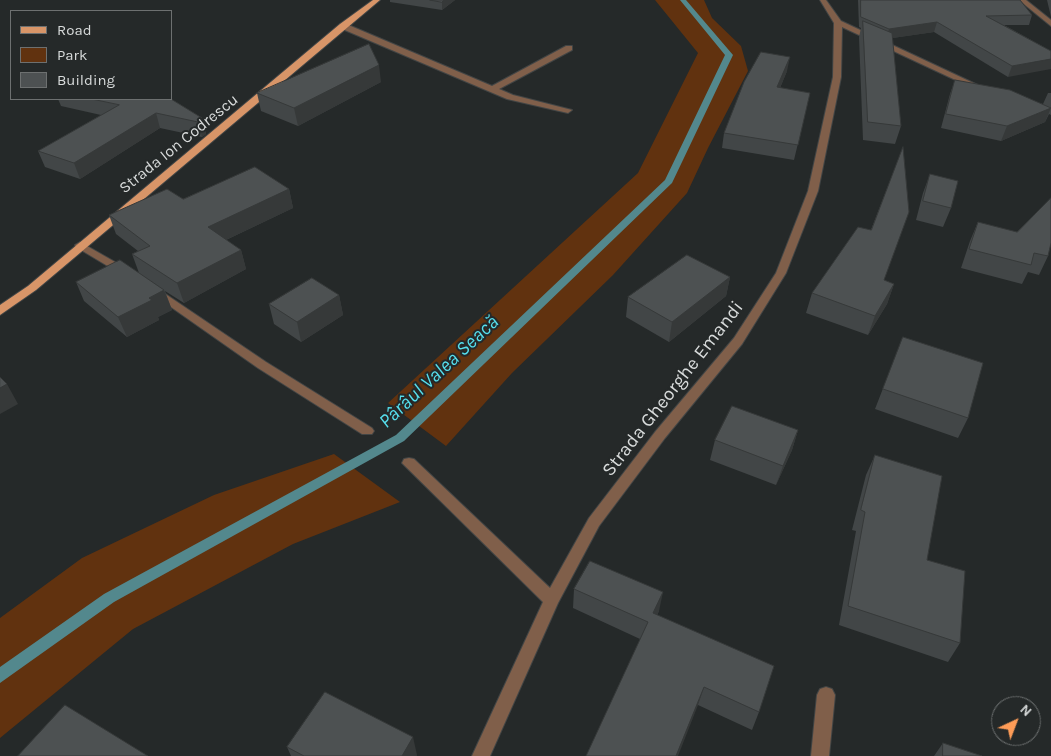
<!DOCTYPE html>
<html>
<head>
<meta charset="utf-8">
<style>
	body { margin:0 }
	#map { position:relative; width:1051px; height:756px; overflow:hidden; background:#252929; font-family:Karla,sans-serif }
	canvas { display:block }
	.legend { position:absolute; left:10px; top:10px; width:162px; height:90px; box-sizing:border-box; background:#252929; border:1px solid #6d7070; margin:0; padding:6px 9px; list-style:none; font-size:15px; color:#d8dbdb }
	.legend li { display:flex; align-items:center; gap:10px; height:25px }
	.legend b { width:25px; border:1px solid #6d7070 }
	.north { position:absolute; left:991px; top:696px; width:50px; height:50px; box-sizing:border-box; background:#252929; border:1px solid #6d7070; border-radius:50%; rotate:43deg; font-size:14px; font-weight:700; line-height:20px; text-align:center; color:#d8dbdb }
	.north::after { content:''; display:block; margin:auto; width:18px; height:22px; background:#fe9c57; clip-path:polygon(50% 0,100% 100%,50% 72%,0 100%) }
</style>
</head>
<body>
<div id="map">
<canvas width="1051" height="756"></canvas>
<ul class="legend">
<li><b style="height:6px;background:#d89568"></b>Road</li>
<li><b style="height:14px;background:#61320f"></b>Park</li>
<li><b style="height:14px;background:#4d5152"></b>Building</li>
</ul>
<div class="north">N</div>
</div>
<script>
const ctx = document.querySelector('canvas').getContext('2d');
ctx.lineJoin = 'round';
function paint(path, color) {
  ctx.fillStyle = color;
  ctx.fill(path, 'evenodd');
}
function strokePath(path, color, width, dash) {
  ctx.strokeStyle = color;
  ctx.lineWidth = width;
  ctx.lineCap = dash ? 'butt' : 'round';
  ctx.setLineDash(dash || []);
  ctx.stroke(path);
}
function label(font, color, halo, rows, align = 'center') {
  ctx.font = font + ' Karla,sans-serif';
  ctx.lineWidth = 4;
  ctx.setLineDash([]);
  ctx.textBaseline = 'middle';
  ctx.strokeStyle = halo;
  ctx.fillStyle = color;
  for (const [text, x, y, turn = 0] of rows) {
    ctx.save();
    ctx.translate(x, y);
    ctx.rotate((+turn || 0) * Math.PI / 180);
    ctx.textAlign = isNaN(turn) ? turn : align;
    if (halo) ctx.strokeText(text, 0, 0);
    ctx.fillText(text, 0, 0);
    ctx.restore();
  }
}
const green = new Path2D(`
	M655,0H704L712,18L741,46L748,71L708,148L687,193L613,275L512,373L446,446L388,403L638,173L698,53Z
	M334,454L400,502L293,544L133,629L0,738V618L82,558L214,495Z`);
const stream = new Path2D(`
	M680,0H686L733,55L672,183L404,441L114,602L0,683V667L104,594L396,435L665,180L725,55Z`);
const minor = new Path2D(`
	M820,0H826L841,21L984,88L977,90L842,27L841,77L818,191L786,273L742,344L665,438L599,526L558,603L490,756H472L543,602L402,463L404,459L409,458L414,459L550,588L589,518L655,432L734,338L776,273L808,191L833,77L834,23Z
	M1019,0H1026L1051,20V26Z
	M340,24H346L492,86L566,46H572V50L499,89L513,95L572,110L568,113L507,99L340,28Z
	M80,242L129,270L130,272L125,275L121,274L76,247L75,245Z
	M155,287L266,362L372,428L374,431L372,434H362L258,368L151,293L149,291L151,289Z
	M826,687L832,689L835,695L829,756H811L817,695L820,689Z`);
const major = new Path2D(`
	M373,0H380L36,290L0,315V305L28,286L340,24Z`);
const wall = new Path2D(`
	M390,0H455L442,10L390,2Z
	M858,0H1020L1032,15L1029,25H1004L1051,51L1008,77L934,32L892,38L901,126L895,144L863,140L859,37L861,28L859,27Z
	M1047,0H1051V17Z
	M787,71L780,88L810,93L794,160L722,148L724,133Z
	M955,80L1043,104L1048,93H1051V115L1049,114L1045,122L1001,141L941,128L950,94Z
	M381,82L298,126L261,111L257,93Z
	M58,99H171L202,118L206,134L202,137L160,128L80,179L45,167L38,151L101,115L61,106Z
	M930,174L951,208L943,227L916,220L923,193Z
	M289,189L293,208L226,240L241,250L246,269L184,303L165,291L172,310L158,317L159,320L127,337L84,301L76,282L139,273L132,254L138,251L116,234L109,215L183,199Z
	M978,222L1048,256L1039,275L1028,272L1022,284L961,268L970,241Z
	M730,277L726,296L669,342L626,317L628,297Z
	M884,280L894,284L887,304L868,335L806,313L812,293Z
	M339,295L343,315L301,342L274,324L269,304Z
	M903,337L968,418L958,438L875,409Z
	M798,430L792,450L776,485L710,460L715,440Z
	M875,455L927,560L960,643L948,662L839,625L856,531L852,530L866,475Z
	M574,589L659,611L657,615L759,712L752,730L698,705L640,639L573,608Z
	M943,743L982,756H934Z
	M287,747L417,755L416,756H291Z`);
const shadedWall = new Path2D(`
	M444,0H455L442,10V2Z
	M937,22L934,32L886,39L889,29Z
	M790,57L787,71L774,102L777,87Z
	M1051,59V69L1008,77L1012,66Z
	M379,65L381,82L298,126L294,108Z
	M1051,108L1045,122L1001,141L1007,126Z
	M156,113L160,128L80,179L74,163Z
	M202,118L206,134L202,137L198,122Z
	M289,189L293,208L213,246L208,227Z
	M241,250L246,269L184,303L177,283Z
	M730,277L726,296L669,342L672,322Z
	M894,284L887,304L868,335L875,316Z
	M164,290L172,310L158,317L159,320L127,337L118,317L149,298Z
	M339,295L343,315L301,342L297,322Z
	M7,384L18,404L0,414V388Z
	M798,430L792,450L776,485L783,466Z
	M663,592L659,611L650,632L653,613Z
	M704,687L698,705L678,756H676Z
	M413,737L417,755L416,756H402Z`);
const building = new Path2D(`
	M430,0H444L442,2Z
	M861,0H1020L1032,15L986,16L1051,51V59L1012,66L937,22L889,29L861,17Z
	M863,21L892,33L901,126L868,122Z
	M369,44L379,65L294,108L257,93Z
	M761,52L790,57L777,87L810,93L798,145L724,133L744,82Z
	M955,80L1010,90L1051,108L1007,126L946,114Z
	M92,99H171L202,118L198,122L156,113L74,163L38,151L119,105Z
	M903,147L909,212L884,280L894,284L875,316L812,293L858,227L871,230Z
	M255,167L289,189L208,227L241,250L177,283L132,254L150,246L109,215L167,189L183,199Z
	M930,174L958,181L951,208L923,201Z
	M1051,198V243L1048,256L1034,253L1031,265L969,249L978,222L1017,232Z
	M687,255L730,277L672,322L628,297Z
	M120,260L164,290L149,298L152,300L118,317L76,282Z
	M312,278L339,295L297,322L269,304Z
	M903,337L983,363L968,418L883,389Z
	M0,377L7,384L0,388Z
	M732,406L798,430L783,466L715,440Z
	M875,455L942,476L927,560L965,571L960,643L848,606L865,512L861,510Z
	M590,561L663,592L653,613L774,666L759,712L704,687L676,756H586L648,622L574,589Z
	M325,692L413,737L402,756H304L287,747Z
	M65,705L148,756H18Z
	M943,743L982,756H943Z`);
const farStreetnames = [
	["Strada Ion Codrescu",179,144,-39]
];
const streetNames = [
	["Strada Gheorghe Emandi",673,389,-52]
];
const waterNames = [
	["Pârâul Valea Seacă",439,372,-43]
];
paint(green, '#61320f');
paint(stream, '#53888d');
strokePath(minor, '#424545', 2);
strokePath(major, '#424545', 2);
paint(minor, '#805f4a');
paint(major, '#d89568');
paint(wall, '#424647');
paint(shadedWall, '#363939');
paint(building, '#4d5152');
strokePath(building, '#363939', 1);
label('16px', '#d8dbdb', '#252929', farStreetnames);
label('19px', '#d8dbdb', '#252929', streetNames);
label('italic 20px', '#56dfed', '#252929', waterNames);
</script>
</body>
</html>
